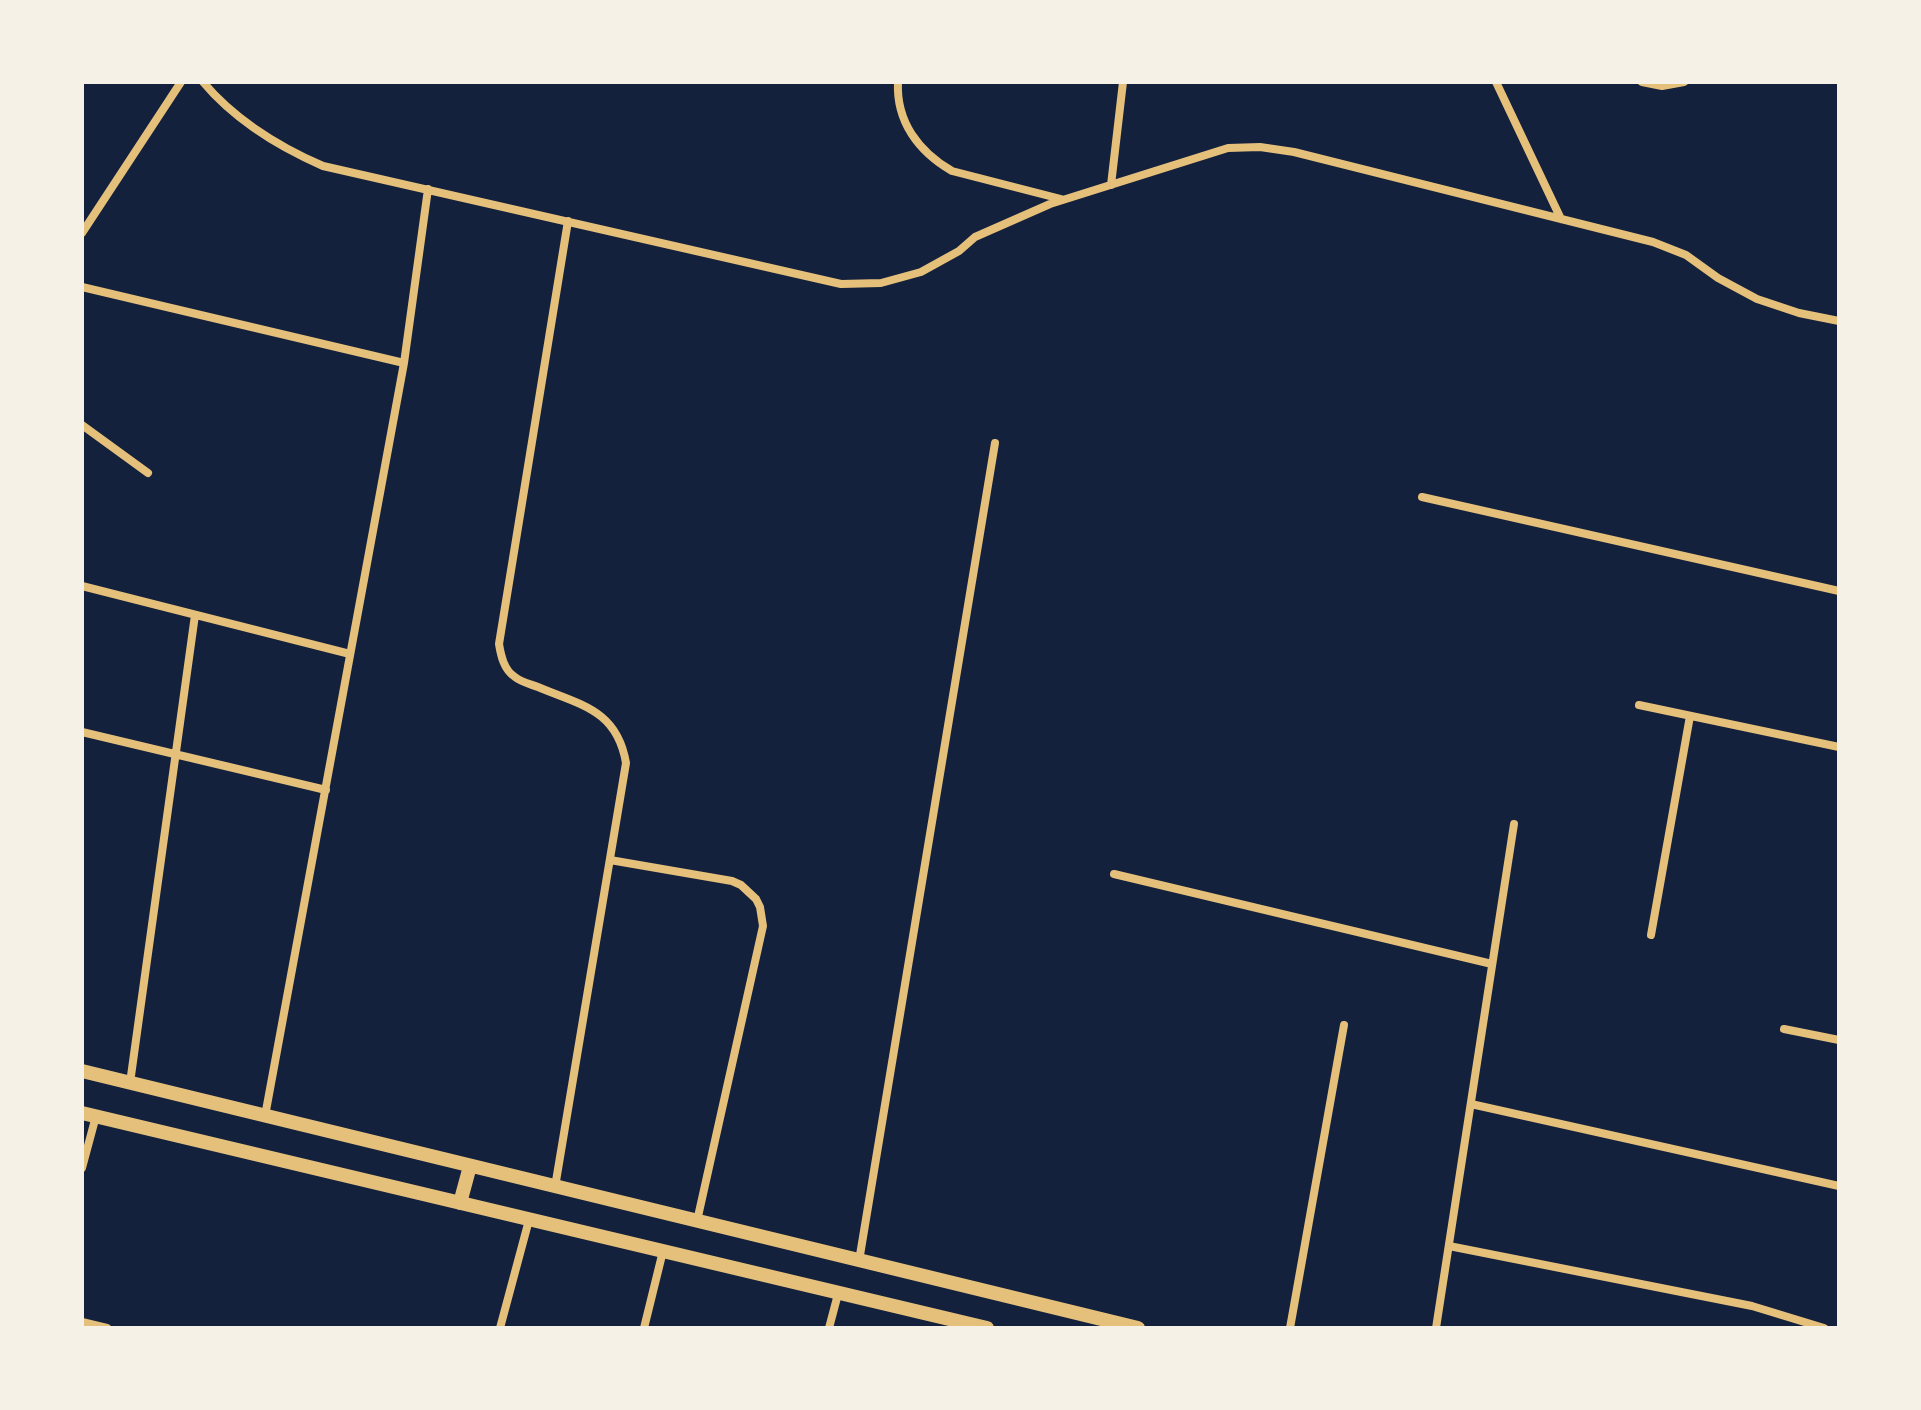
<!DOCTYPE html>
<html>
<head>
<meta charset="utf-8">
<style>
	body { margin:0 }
	#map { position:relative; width:1921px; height:1410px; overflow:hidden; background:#14213d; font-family:"Asap Condensed",sans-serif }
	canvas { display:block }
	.frame { position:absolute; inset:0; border:84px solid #f6f1e7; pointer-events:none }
</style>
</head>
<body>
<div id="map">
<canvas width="1921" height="1410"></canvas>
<div class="frame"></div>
</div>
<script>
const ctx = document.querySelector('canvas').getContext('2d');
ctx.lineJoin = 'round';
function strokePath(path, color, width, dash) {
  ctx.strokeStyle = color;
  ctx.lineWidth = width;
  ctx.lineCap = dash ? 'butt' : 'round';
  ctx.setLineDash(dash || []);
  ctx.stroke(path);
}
const minor = new Path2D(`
	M203,82C235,120 277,146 323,166L841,284L881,283L921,272L959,251L975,237L1050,204L1228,148L1260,147L1294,152L1653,242L1686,255L1718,278L1757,299L1799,313L1839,321
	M898,82C896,122 919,152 952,171L1061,199
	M1496,82L1561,219
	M1642,82L1662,86L1684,82
	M1111,185L1123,82
	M82,233L181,82
	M82,287L404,363
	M82,425L148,473
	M1422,497L1839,591
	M82,586L350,654
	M1639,705L1839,747
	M82,732L326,790
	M610,860L732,881L741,885L756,899L760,907L763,926L697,1221
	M1114,874L1492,964
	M1651,935L1690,716
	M1784,1029L1839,1040
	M130,1083L195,615
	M1471,1104L1839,1186
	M265,1116L404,363L428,189
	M82,1168L96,1116
	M555,1187L626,763C617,710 581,705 538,687C530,684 521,682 515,677C504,670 501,656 499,644L568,221
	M1449,1246L1752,1306L1824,1328
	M859,1261L995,443
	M82,1322L107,1328
	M500,1328L529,1220
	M644,1328L663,1251
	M829,1328L838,1294
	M1290,1328L1344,1025
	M1436,1328L1514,824`);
const tertiary = new Path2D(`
	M82,1071L1138,1328
	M82,1113L987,1328
	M460,1203L470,1166`);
strokePath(minor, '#e5c07b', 8);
strokePath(tertiary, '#e5c07b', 14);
</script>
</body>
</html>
